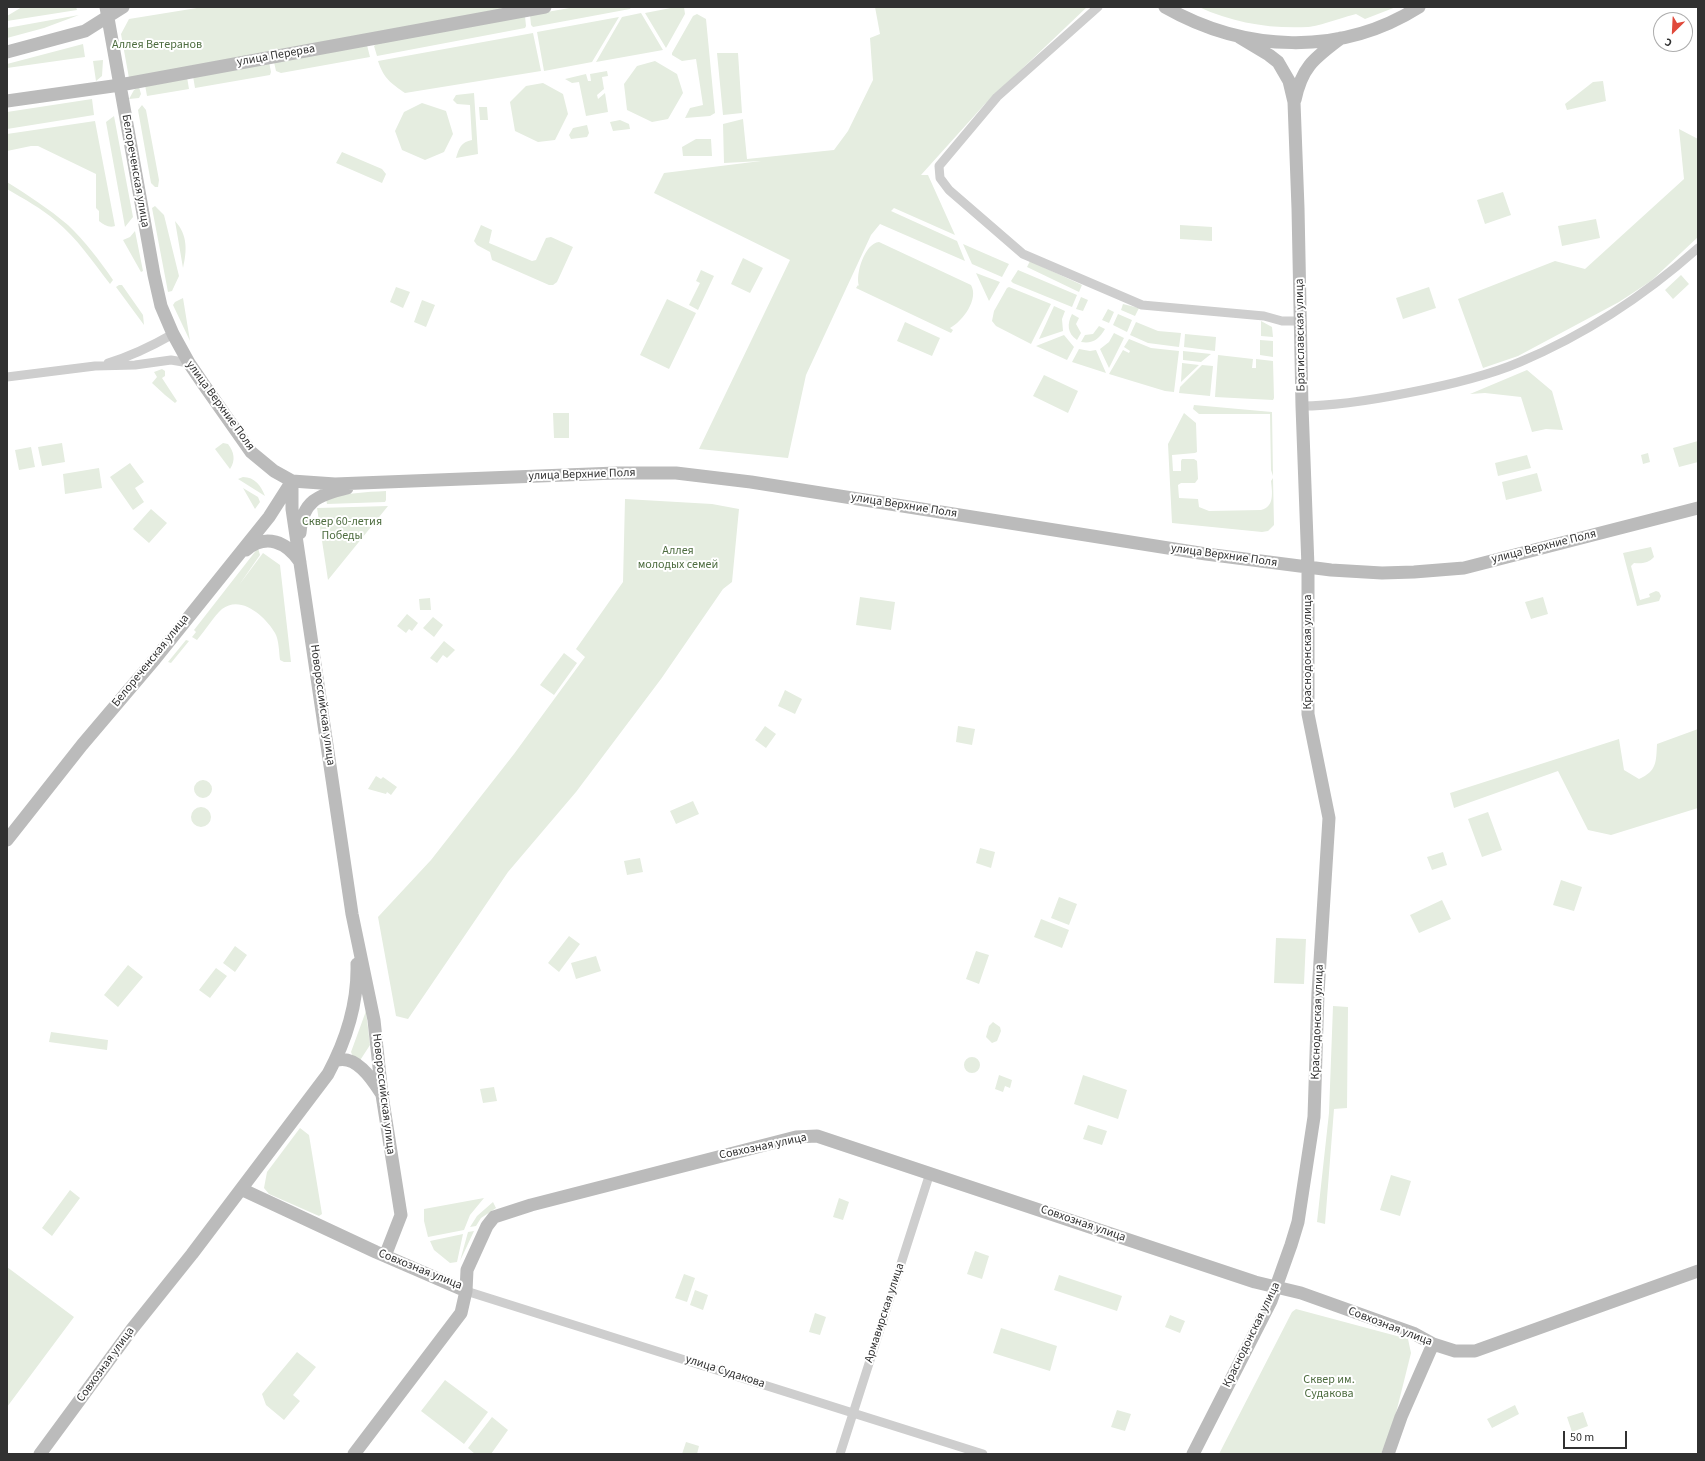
<!DOCTYPE html>
<html>
<head>
<meta charset="utf-8">
<style>
	body { margin:0 }
	#map { position:relative; width:1705px; height:1461px; overflow:hidden; background:#fff; font-family:"Source Sans 3",sans-serif }
	canvas { display:block }
	.frame { position:absolute; inset:0; border:8px solid #313131; pointer-events:none }
	.north { position:absolute; left:1653px; top:12px; width:40px; height:40px; box-sizing:border-box; background:#fff; border:1px solid #adadad; border-radius:50%; rotate:204deg; font-size:11px; font-weight:700; line-height:16px; text-align:center; color:#313131 }
	.north::after { content:''; display:block; margin:auto; width:14px; height:18px; background:#e0493b; clip-path:polygon(50% 0,100% 100%,50% 72%,0 100%) }
	.scale { position:absolute; left:1563px; top:1431px; width:64px; height:18px; box-sizing:border-box; border:2px solid #313131; border-top:0; padding-left:5px; font-size:12px; line-height:14px; white-space:nowrap; color:#313131; -webkit-text-stroke:3px #fff; paint-order:stroke }
</style>
</head>
<body>
<div id="map">
<canvas width="1705" height="1461"></canvas>
<div class="frame"></div>
<div class="north">С</div>
<div class="scale">50 m</div>
</div>
<script>
const ctx = document.querySelector('canvas').getContext('2d');
ctx.lineJoin = 'round';
function paint(path, color) {
  ctx.fillStyle = color;
  ctx.fill(path, 'evenodd');
}
function strokePath(path, color, width, dash) {
  ctx.strokeStyle = color;
  ctx.lineWidth = width;
  ctx.lineCap = dash ? 'butt' : 'round';
  ctx.setLineDash(dash || []);
  ctx.stroke(path);
}
function label(font, color, halo, rows, align = 'center') {
  ctx.font = font + ' "Source Sans 3",sans-serif';
  ctx.lineWidth = 4;
  ctx.setLineDash([]);
  ctx.textBaseline = 'middle';
  ctx.strokeStyle = halo;
  ctx.fillStyle = color;
  for (const [text, x, y, turn = 0] of rows) {
    ctx.save();
    ctx.translate(x, y);
    ctx.rotate((+turn || 0) * Math.PI / 180);
    ctx.textAlign = isNaN(turn) ? turn : align;
    if (halo) ctx.strokeText(text, 0, 0);
    ctx.fillText(text, 0, 0);
    ctx.restore();
  }
}
const green = new Path2D(`
	M22,7H76L77,10L7,21V16Z
	M203,7H519L129,78L121,34L129,19Z
	M575,7H631L630,9L533,27L531,25L530,15Z
	M676,7H684L685,14L666,48L645,13Z
	M875,7H1087L984,105L921,175H928L955,235L894,208L891,211L957,241L965,261L880,224L871,235L806,375L788,458L699,449L790,260L654,193L664,173L761,161L724,163L723,124L743,119L747,159L834,150L848,131L873,80L870,38L880,34Z
	M1199,7H1396L1365,19L1356,14C1343,17 1320,26 1308,27C1271,29 1233,23 1199,7Z
	M641,13L663,50L596,62L622,17Z
	M697,14L706,19L715,113L710,116L685,118L690,108L703,105L696,59L682,61L672,55V53L693,16Z
	M79,15L44,28L7,38V28Z
	M525,16L526,26L525,28L377,56L374,46L376,44Z
	M619,17L592,62L544,71L537,32Z
	M533,33L541,71L405,93C391,83 384,79 378,61Z
	M83,44L85,57L7,68V64Z
	M367,45L370,57L281,73L276,71L274,62Z
	M717,53H738L742,113L723,115Z
	M103,60L102,76L96,81L93,61Z
	M655,61L677,74L683,93L668,119L652,122L627,110L624,84L637,66Z
	M269,62L271,72L270,75L195,88L193,76Z
	M607,71L608,76L602,77L604,89L597,95L598,99L605,93L608,112L586,116L579,82L572,83L565,79L586,74L588,81H591L590,74Z
	M187,77L189,89L147,96L145,85Z
	M1603,81L1606,101L1567,110L1565,104L1593,82Z
	M543,83L563,94L568,114L555,140L538,142L515,131L510,102L526,86Z
	M139,87L141,94L139,98L129,99L134,90Z
	M474,93L478,154L456,158C459,148 461,142 472,140L470,105L457,104L453,100L456,95Z
	M92,99L94,115L7,129V112Z
	M422,103L446,111L453,134L444,152L425,160L402,150L395,131L404,112Z
	M142,105L146,110L159,180L158,187H155L151,183L138,110Z
	M479,107H487L488,120H480Z
	M114,116L133,217L125,227L106,122Z
	M620,120L629,124L630,129L613,131L610,122Z
	M95,121L115,226C109,228 104,225 99,221V211L96,208V174L38,146H31L7,151V134Z
	M587,125L589,133L587,137L571,139L569,135L573,128Z
	M1679,129L1698,139V237L1651,281L1619,302L1518,356L1483,368L1458,299L1555,261L1585,269L1684,179Z
	M696,139H711L712,156H683L682,147Z
	M342,152L382,169L386,174L382,183L336,163Z
	M7,182C28,195 49,209 68,225C85,241 100,261 113,280L110,284C93,262 77,238 56,221C41,208 24,199 7,189Z
	M1503,192L1511,215L1485,224L1477,200Z
	M155,206L164,215L179,276L172,291L168,292L152,208Z
	M1596,219L1600,238L1562,246L1558,226Z
	M175,221C188,235 187,251 183,268Z
	M481,225L492,230L489,243L532,261L536,260L546,238L551,237L573,247L557,282L553,285H549L492,260L490,252L477,245L474,241Z
	M1180,225L1212,227V241L1180,239Z
	M135,231L143,271L141,272L123,240L130,237Z
	M879,242L971,285C979,299 963,321 950,328L953,330L951,333L856,288L858,285L859,286C855,274 865,243 879,242Z
	M963,244L1009,264L1002,277L972,264Z
	M743,258L763,268L750,293L731,284Z
	M1030,261L1082,285L1079,292L1027,267Z
	M701,270L714,276L698,310L689,305L700,283L696,281Z
	M1018,270L1077,295L1072,307L1013,283L1011,281Z
	M976,273L1000,282L989,301Z
	M1681,275L1689,284L1673,299L1665,290Z
	M119,285H122L143,315L144,325L116,287Z
	M396,287L410,292L403,308L390,302Z
	M1009,287L1051,304L1031,344L996,326L992,321L994,311L1007,288Z
	M1429,287L1436,308L1403,319L1396,298Z
	M1081,297L1088,300L1083,311L1076,309Z
	M183,298L190,341L173,305L175,302Z
	M667,299L696,313L669,369L640,355Z
	M422,300L435,305L426,327L414,322Z
	M1123,304L1139,308L1135,316L1121,310Z
	M1054,306L1065,311L1062,319L1063,331L1039,339Z
	M1108,309L1114,312L1109,323L1102,320Z
	M1072,314L1079,318L1076,324L1081,333L1077,340C1067,333 1067,324 1072,314Z
	M1118,314L1132,320L1127,332L1113,325Z
	M1261,321L1272,327L1273,337L1261,336Z
	M905,322L940,338L932,356L897,341Z
	M1136,322L1158,331L1181,333L1179,347L1148,343L1130,335Z
	M1099,326L1105,329C1099,339 1093,344 1081,342L1085,335L1093,334Z
	M1114,333L1124,338L1109,368L1100,349L1109,342Z
	M1185,334L1216,337L1215,351L1184,347Z
	M1064,335L1074,347L1067,360L1036,346Z
	M1129,339L1151,348L1179,351L1174,392L1165,391L1109,374L1123,350L1129,353L1130,351L1124,347Z
	M1260,340L1273,341V357L1260,355Z
	M1079,349L1090,351L1096,350L1106,373L1072,362Z
	M1183,351L1211,354L1201,362L1183,360Z
	M1218,355L1253,359L1252,368H1256V359L1273,361L1274,398L1273,400L1215,397Z
	M1182,363L1199,365L1181,382L1182,364Z
	M1202,365L1213,366L1210,396L1179,393L1180,387Z
	M162,369L165,371V376L162,378L177,401L175,403L165,395L152,383L157,377L154,372Z
	M1527,370L1552,391L1563,430L1546,429L1532,432L1521,397L1485,393L1470,394Z
	M1044,375L1078,391L1068,413L1033,396Z
	M1194,405L1272,412L1273,476L1271,470L1270,414H1199L1193,409Z
	M553,413H569V438H554Z
	M1184,413L1196,423L1197,452L1195,453L1172,455L1173,471H1181V461L1182,459H1194L1197,461L1198,479L1195,483H1181L1178,485L1179,498L1198,499L1199,507L1209,511L1261,510C1275,507 1272,491 1271,481L1273,478L1274,525L1268,531L1262,532L1172,523L1168,444Z
	M1698,441V462L1679,467L1673,448Z
	M62,443L65,462L42,466L38,447Z
	M223,443L228,444C234,452 236,460 230,469L215,449Z
	M31,447L35,467L19,470L15,450Z
	M1648,453L1650,462L1643,464L1641,455Z
	M1527,455L1531,468L1498,476L1495,463Z
	M130,463L144,482L135,488L144,502L133,510L110,477Z
	M99,468L102,488L65,494L63,474Z
	M1537,473L1542,491L1506,500L1502,482Z
	M243,477C255,477 261,486 265,496L238,479Z
	M243,488L258,497L260,502L255,509Z
	M386,491V500L385,502L327,504L326,499C346,493 365,492 386,491Z
	M625,499L712,504L739,509L732,582L723,589L661,679L576,792L508,872L408,1019L396,1016L378,917L431,860L514,754L585,657L576,649L623,582Z
	M388,506L328,580L317,508Z
	M151,509L167,523L149,543L133,529Z
	M1651,547L1654,557C1649,563 1641,564 1634,563L1631,566L1640,600L1650,597L1649,594L1656,591L1659,592L1661,596L1659,601L1637,606L1623,553Z
	M258,548L260,555L239,585L263,553L280,565L291,662H284L280,660C279,652 279,640 275,633C266,617 241,594 222,609C214,616 205,631 197,640L192,637L196,632L194,630Z
	M860,597L895,602L891,630L856,625Z
	M1543,597L1548,614L1531,619L1525,602Z
	M430,598L431,610H420L419,599Z
	M407,614L418,623L412,631L409,629L406,633L397,626Z
	M433,617L443,625L434,637L423,628Z
	M186,640L189,641L171,663L168,662Z
	M444,641L455,650L447,658L443,655L437,663L430,658Z
	M564,653L577,663L554,695L540,685Z
	M785,690L802,699L795,714L778,706Z
	M765,726L776,734L766,748L755,740Z
	M958,726L975,729L972,745L956,742Z
	M1698,729V808L1611,835L1588,830L1558,771L1454,808L1450,793L1619,739L1624,770L1639,779C1657,771 1656,762 1657,744Z
	M376,776L381,779L383,777L397,787L391,795L387,792L386,794L368,789Z
	M194 789a9 9 0 1 1 18 0a9 9 0 1 1-18 0Z
	M693,801L699,814L676,824L670,811Z
	M191 817a10 10 0 1 1 20 0a10 10 0 1 1-20 0Z
	M1488,812L1502,850L1482,857L1468,819Z
	M980,848L995,852L991,868L976,863Z
	M1443,852L1447,865L1432,870L1427,857Z
	M640,858L643,872L627,875L624,861Z
	M1561,880L1582,887L1574,911L1553,905Z
	M1059,897L1077,904L1069,925L1051,918Z
	M1442,900L1451,919L1419,933L1410,915Z
	M1041,919L1069,930L1062,948L1034,937Z
	M569,936L580,944L559,972L548,963Z
	M1276,938L1306,939L1304,984L1274,983Z
	M235,946L247,955L235,972L223,963Z
	M976,951L989,955L979,984L966,979Z
	M596,956L601,971L576,979L571,963Z
	M128,965L143,977L118,1007L104,995Z
	M216,968L227,976L210,998L199,990Z
	M1333,1006L1348,1007L1347,1108L1334,1109L1325,1224L1317,1222L1329,1113Z
	M366,1011L370,1045L359,1062L353,1057L351,1052Z
	M993,1022L1000,1027L1001,1031L997,1041L992,1043L986,1037L989,1026Z
	M51,1032L108,1040L107,1050L49,1042Z
	M964 1065a8 8 0 1 1 16 0a8 8 0 1 1-16 0Z
	M999,1075L1012,1080L1010,1088L1005,1086L1003,1092L995,1089Z
	M1083,1075L1127,1090L1118,1119L1074,1104Z
	M494,1087L497,1101L483,1103L480,1089Z
	M1088,1125L1107,1131L1102,1145L1083,1139Z
	M300,1128L309,1135L322,1214L319,1216L269,1194L264,1188L267,1172Z
	M1391,1175L1411,1181L1400,1216L1380,1210Z
	M70,1190L80,1198L52,1236L42,1228Z
	M484,1198L470,1215L464,1230L428,1237L424,1221V1209Z
	M839,1198L849,1202L843,1220L833,1217Z
	M493,1202L496,1208L481,1218L476,1226L470,1227L477,1216Z
	M474,1231L460,1261L468,1232Z
	M463,1234L457,1262L450,1263L434,1250L430,1241Z
	M975,1251L989,1256L982,1279L967,1274Z
	M7,1267L74,1317L7,1407Z
	M684,1274L695,1278L687,1302L675,1298Z
	M1059,1275L1122,1296L1117,1311L1054,1290Z
	M695,1290L708,1295L703,1310L690,1305Z
	M1296,1309L1408,1339L1411,1353L1393,1425L1381,1454H1219L1292,1312Z
	M815,1313L826,1317L820,1335L809,1332Z
	M1170,1315L1185,1321L1180,1333L1165,1327Z
	M1001,1328L1057,1346L1050,1371L993,1353Z
	M297,1352L316,1367L293,1395L300,1401L284,1420L266,1405L262,1394Z
	M445,1380L488,1412L464,1444L421,1411Z
	M1515,1405L1519,1414L1492,1428L1487,1419Z
	M1117,1410L1131,1414L1125,1431L1111,1427Z
	M1583,1412L1588,1426L1572,1432L1567,1417Z
	M492,1417L508,1430L491,1454H475L468,1448Z
	M686,1442L699,1446L697,1454H682Z`);
const street = new Path2D(`
	M1098,7L997,97L939,166L940,178L949,190L1023,254L1142,305L1264,316L1282,321H1301
	M108,363C132,356 152,346 173,334
	M7,377L95,366L135,365L171,360L189,363
	M1302,406C1337,406 1372,400 1407,393C1444,386 1485,377 1520,362C1587,334 1644,296 1698,248
	M466,1291L983,1454
	M840,1454L930,1173`);
const secondary = new Path2D(`
	M106,7L154,275L161,306L173,334L189,363L204,385L251,452L274,471L292,481L335,484L616,473H676L751,482L1206,554L1331,570L1382,573L1414,572L1464,568L1698,508
	M1165,7C1244,52 1340,57 1419,7
	M7,52L85,31L123,7
	M1295,100C1302,66 1315,58 1341,38
	M7,101L120,85L545,7
	M292,481V509L352,914L374,1020L382,1095L401,1215L385,1256
	M300,533C302,501 318,495 347,488
	M246,550C266,533 287,542 300,562
	M7,840L82,745L155,659L269,517L292,481
	M335,1061C355,1053 372,1079 381,1093
	M241,1189L376,1252L466,1291
	M40,1454L132,1329L192,1254L328,1074C347,1039 358,1004 357,964
	M354,1454L461,1313L466,1291L467,1270L487,1226L494,1217L531,1205L796,1137L817,1136L1255,1282L1301,1293L1413,1333L1433,1344L1455,1351H1475L1698,1271
	M1193,1454L1271,1301L1291,1245L1298,1222L1314,1117L1318,993L1329,818L1308,714V567L1302,406L1298,208L1294,102L1289,81L1278,62L1269,55L1239,37
	M1388,1454L1401,1417L1433,1344`);
const parkNames = [
	["Аллея Ветеранов",157,45],
	["Сквер 60-летия",342,522],
	["Победы",342,536],
	["Аллея",678,551],
	["молодых семей",678,565],
	["Сквер им.",1329,1380],
	["Судакова",1329,1394]
];
const streetNames = [
	["улица Перерва",276,56,-10],
	["Белореченская улица",135,171,80],
	["Братиславская улица",1301,335,-91],
	["улица Верхние Поля",220,406,54],
	["улица Верхние Поля",582,475,-2],
	["улица Верхние Поля",904,506,9],
	["улица Верхние Поля",1544,547,-14],
	["улица Верхние Поля",1224,556,8],
	["Краснодонская улица",1308,652,-90],
	["Белореченская улица",151,661,-51],
	["Новороссийская улица",322,705,82],
	["Краснодонская улица",1318,1022,-88],
	["Новороссийская улица",383,1094,83],
	["Совхозная улица",763,1147,-12],
	["Совхозная улица",1083,1224,19],
	["Совхозная улица",420,1270,22],
	["Армавирская улица",885,1313,-72],
	["Совхозная улица",1390,1327,21],
	["Краснодонская улица",1252,1335,-64],
	["Совхозная улица",106,1365,-54],
	["улица Судакова",725,1372,18]
];
paint(green, '#e5ede0');
strokePath(street, '#cecece', 9);
strokePath(secondary, '#bbb', 13);
label('12px', '#4d6c3f', '#fff', parkNames);
label('12px', '#313131', '#fff', streetNames);
</script>
</body>
</html>
